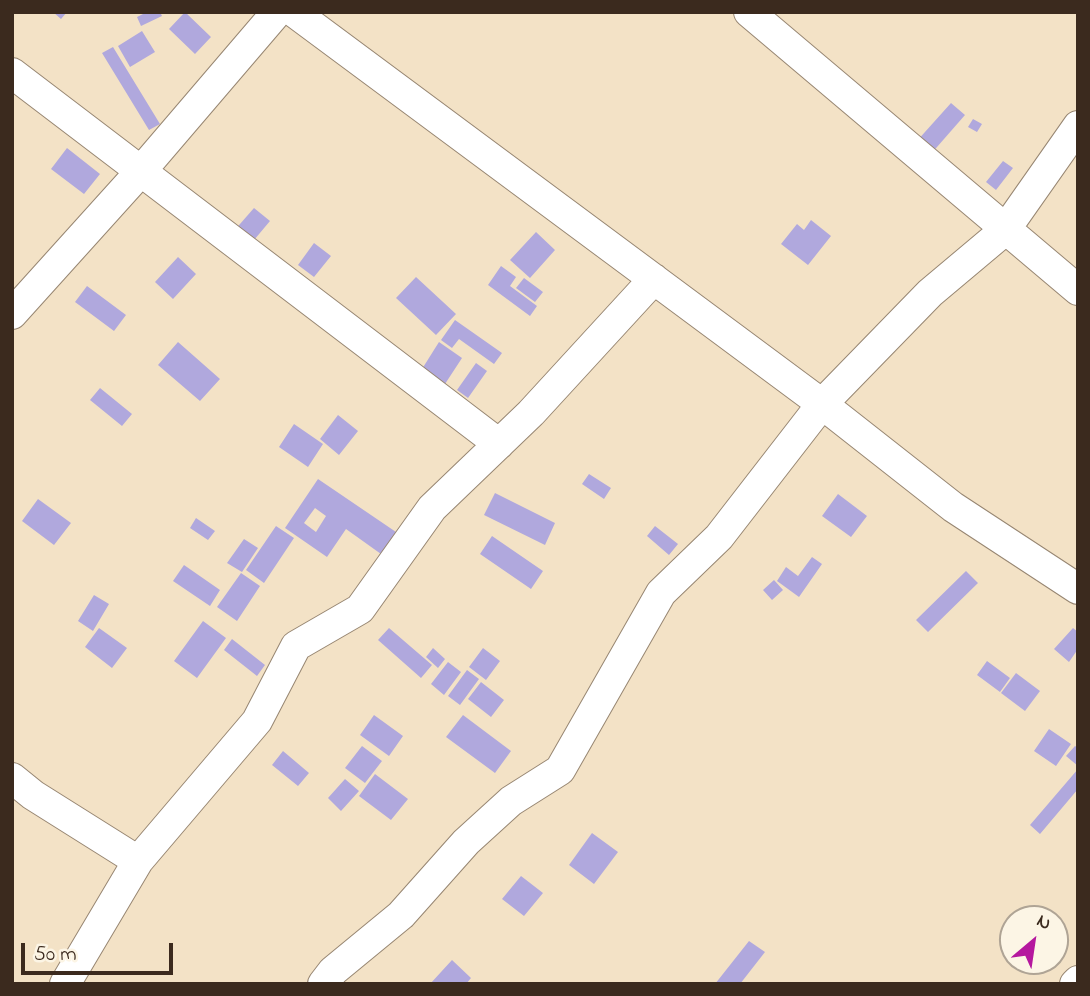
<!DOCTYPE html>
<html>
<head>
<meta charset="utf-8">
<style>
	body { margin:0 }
	#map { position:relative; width:1090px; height:996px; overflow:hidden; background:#f3e2c6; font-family:"Indie Flower",sans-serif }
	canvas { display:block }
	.frame { position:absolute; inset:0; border:14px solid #3b2a1e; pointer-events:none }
	.north { position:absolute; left:999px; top:905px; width:70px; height:70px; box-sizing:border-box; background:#fcf5e5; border:2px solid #afa495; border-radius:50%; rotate:29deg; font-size:19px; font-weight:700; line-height:28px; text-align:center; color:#3b2a1e }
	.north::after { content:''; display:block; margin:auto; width:24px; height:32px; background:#b5179e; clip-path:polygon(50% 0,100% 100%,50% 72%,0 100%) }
	.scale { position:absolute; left:21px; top:943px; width:152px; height:32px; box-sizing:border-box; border:4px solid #3b2a1e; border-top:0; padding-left:9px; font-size:21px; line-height:24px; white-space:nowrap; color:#3b2a1e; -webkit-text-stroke:5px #fcf5e5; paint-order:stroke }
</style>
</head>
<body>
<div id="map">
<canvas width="1090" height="996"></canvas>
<div class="frame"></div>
<div class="north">N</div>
<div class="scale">50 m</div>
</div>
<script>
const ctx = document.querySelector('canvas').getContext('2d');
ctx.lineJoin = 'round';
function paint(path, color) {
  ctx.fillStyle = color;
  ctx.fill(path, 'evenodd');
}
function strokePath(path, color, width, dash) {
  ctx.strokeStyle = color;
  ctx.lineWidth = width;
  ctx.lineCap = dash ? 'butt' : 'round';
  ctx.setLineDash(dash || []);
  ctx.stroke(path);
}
const building = new Path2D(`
	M53,12H67L61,19Z
	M147,12H160L162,16L141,26L137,17Z
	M185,12L211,37L195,54L169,29Z
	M142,31L155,52L130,67L118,46Z
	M113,47L160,124L149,130L102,53Z
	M951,103L965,115L930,155L916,142Z
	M973,119L982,124L977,132L968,127Z
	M67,148L100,174L84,194L51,169Z
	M1003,161L1013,168L996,190L986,182Z
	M254,208L270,221L249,246L233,232Z
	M811,220L831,236L808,265L781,244L797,224L804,230Z
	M536,232L555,250L530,278L510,260Z
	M314,243L331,256L314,277L298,265Z
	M178,257L196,274L173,299L155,282Z
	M501,266L516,277L510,286L537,306L530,316L488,285Z
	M416,277L456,314L436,335L396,298Z
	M524,278L543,292L535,302L516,288Z
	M87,286L126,315L114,331L75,302Z
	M455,320L502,353L494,364L459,339L452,348L441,340Z
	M178,342L220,379L200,401L158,365Z
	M439,342L462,358L445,384L422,369Z
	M476,363L487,371L468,398L457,390Z
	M100,388L132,414L122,426L90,400Z
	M338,415L358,431L339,455L320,439Z
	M294,424L323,444L308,467L279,447Z
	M589,474L611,488L604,499L582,484Z
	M318,479L396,532L381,554L346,529L327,557L285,528ZM315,508L326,516L316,532L304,523Z
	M495,493L555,523L545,545L484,515Z
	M838,494L867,516L851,537L822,516Z
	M38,499L71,523L54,545L22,521Z
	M196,518L215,531L208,540L190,528Z
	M276,526L294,538L264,583L246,570Z
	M655,526L678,544L669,555L647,536Z
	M492,536L543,571L531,589L480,554Z
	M244,539L258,548L242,572L227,563Z
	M812,557L822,564L799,597L777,581L786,567L798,576Z
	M184,565L220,590L210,606L173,581Z
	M966,571L978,583L928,632L916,620Z
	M241,573L260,586L237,621L217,607Z
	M774,580L783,590L772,600L763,590Z
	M94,595L109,604L93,631L78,621Z
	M203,621L226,638L197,678L174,661Z
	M99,628L127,648L112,668L85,647Z
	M389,628L432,665L421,678L378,640Z
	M1073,628L1078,632V649L1069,662L1054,649Z
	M232,639L265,665L257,676L224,650Z
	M433,648L445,659L438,668L426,657Z
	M483,648L500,661L486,680L469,667Z
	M987,661L1010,678L1000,692L977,675Z
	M448,662L461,672L444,695L431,684Z
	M467,670L479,679L460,705L448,696Z
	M1016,673L1040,691L1025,711L1001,693Z
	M481,682L504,700L491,717L468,699Z
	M374,715L403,736L389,756L360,735Z
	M463,715L511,751L495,773L446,737Z
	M1049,729L1071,744L1056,766L1034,751Z
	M362,746L382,761L365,783L345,768Z
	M1075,746L1078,748V766L1066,756Z
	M283,751L309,773L298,786L272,765Z
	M1078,769V789L1040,834L1030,825Z
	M375,774L408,799L391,820L359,796Z
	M345,779L359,791L341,811L328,798Z
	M592,833L618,852L594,884L569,865Z
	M521,876L543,893L524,916L502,899Z
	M749,941L765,952L740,984H715Z
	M452,960L471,978L466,984H430Z`);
const minor = new Path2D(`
	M294,12L822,404L953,507L1078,589
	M749,12L1078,290
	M12,73L499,444
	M12,314L141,171L277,12
	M12,778L33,795L138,861
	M65,984L138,861L257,721L296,646L360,609L432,508L531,413L654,279
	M323,984L333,971L401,915L466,842L511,801L560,770L661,593L719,537L822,404L930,293L1005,230L1078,126
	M1075,984L1078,981`);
paint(building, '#b0a8dd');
strokePath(minor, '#978672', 32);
strokePath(minor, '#fff', 30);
</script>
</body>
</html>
